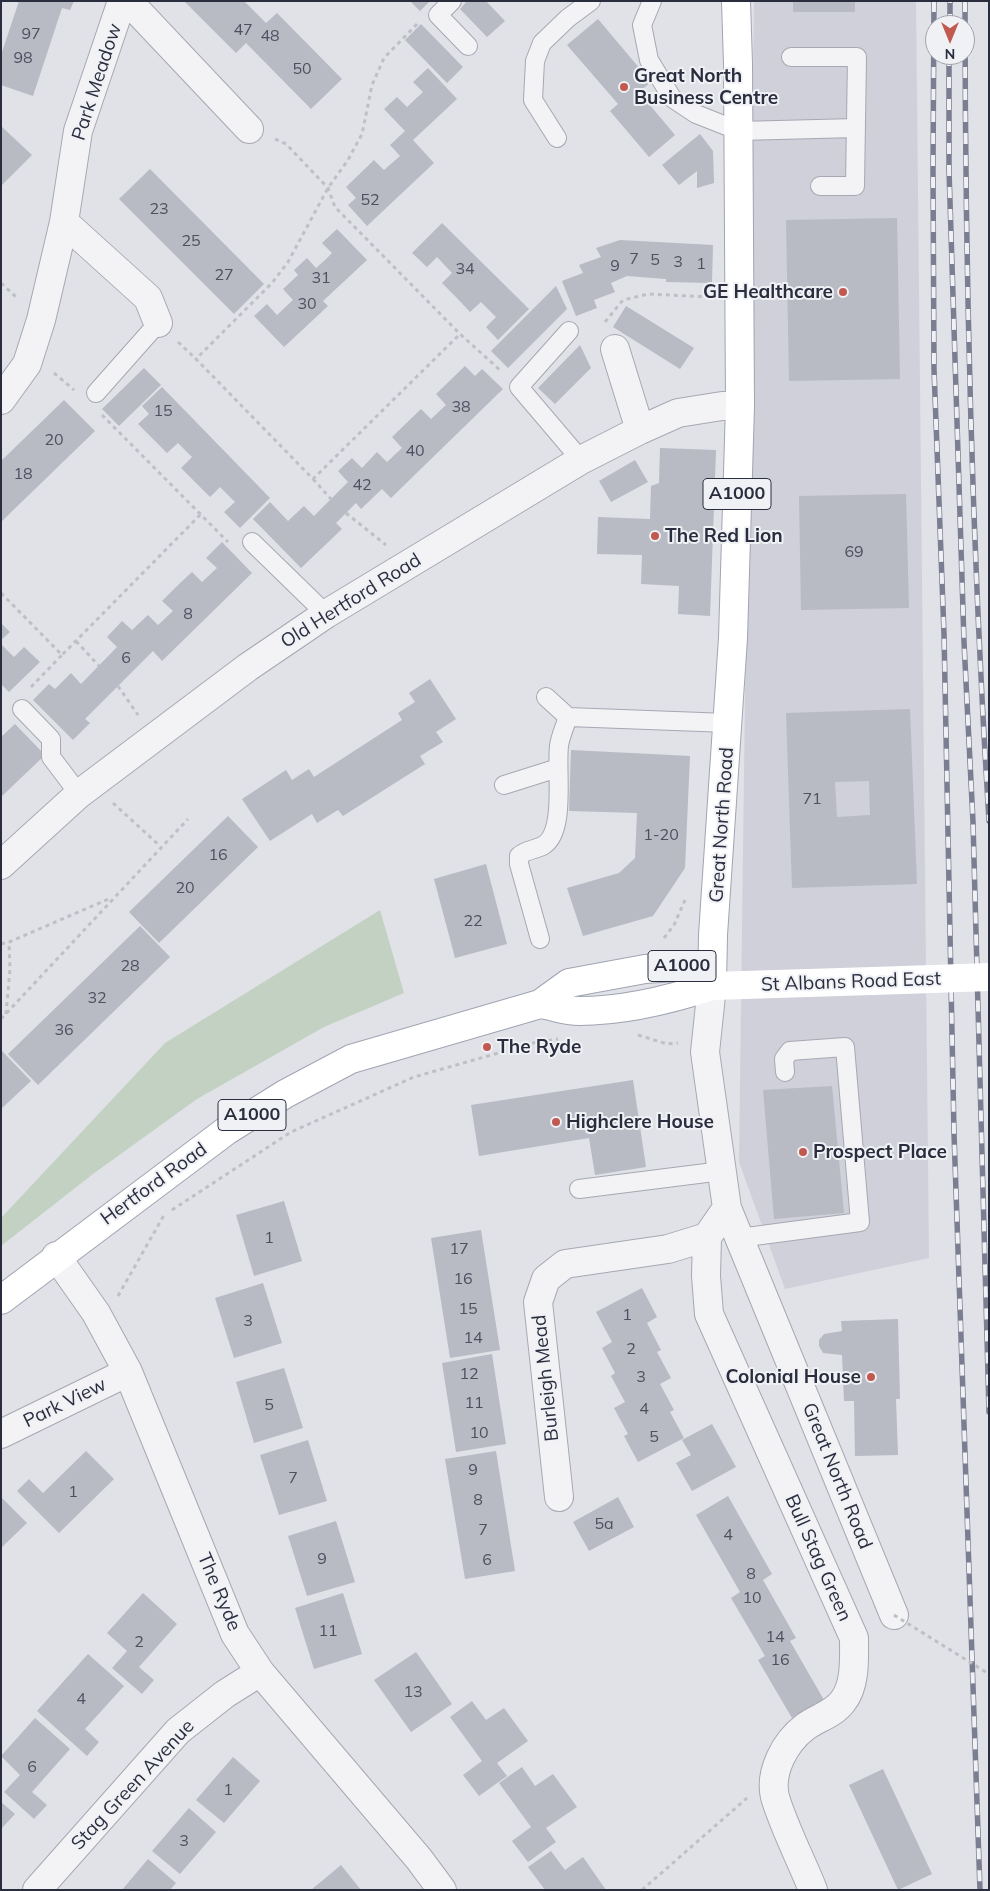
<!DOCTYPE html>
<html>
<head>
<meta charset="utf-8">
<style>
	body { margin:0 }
	#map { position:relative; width:990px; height:1891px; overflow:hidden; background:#e0e2e8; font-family:Mulish,sans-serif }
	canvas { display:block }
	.frame { position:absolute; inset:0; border:2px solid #2a2d3e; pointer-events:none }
	.north { position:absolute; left:925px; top:15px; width:50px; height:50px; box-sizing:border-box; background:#f0f1f5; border:1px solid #a1a3ac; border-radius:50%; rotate:180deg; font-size:14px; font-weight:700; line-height:20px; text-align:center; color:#2a2d3e }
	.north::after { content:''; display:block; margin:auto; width:18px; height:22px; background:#c15951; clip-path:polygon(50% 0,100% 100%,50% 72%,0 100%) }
</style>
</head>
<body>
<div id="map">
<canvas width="990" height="1891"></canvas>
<div class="frame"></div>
<div class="north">N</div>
</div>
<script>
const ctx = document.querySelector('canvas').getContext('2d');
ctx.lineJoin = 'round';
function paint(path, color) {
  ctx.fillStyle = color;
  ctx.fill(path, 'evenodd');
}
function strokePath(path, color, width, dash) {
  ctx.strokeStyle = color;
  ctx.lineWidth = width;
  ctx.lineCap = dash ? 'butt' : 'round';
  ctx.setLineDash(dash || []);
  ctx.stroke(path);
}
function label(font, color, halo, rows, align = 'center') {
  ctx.font = font + ' Mulish,sans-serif';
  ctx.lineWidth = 4;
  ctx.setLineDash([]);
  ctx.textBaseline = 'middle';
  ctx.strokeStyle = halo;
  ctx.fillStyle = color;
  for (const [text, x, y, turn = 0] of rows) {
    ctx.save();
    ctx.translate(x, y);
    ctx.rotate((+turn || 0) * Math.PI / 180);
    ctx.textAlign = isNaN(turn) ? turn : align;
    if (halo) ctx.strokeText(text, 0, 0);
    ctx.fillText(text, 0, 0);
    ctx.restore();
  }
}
const built = new Path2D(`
	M754,1H916L929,1258L785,1289L739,1162Z`);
const green = new Path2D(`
	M380,910L404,993L324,1027L197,1099L93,1174L1,1246V1218L165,1043Z`);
const building = new Path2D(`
	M19,1H74L70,10L62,8L33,96L1,85V55Z
	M184,1H244L266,23L277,13L342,79L311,109L246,43L236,53Z
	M410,1H430L420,11Z
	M467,1H486L505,21L487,37L460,9Z
	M793,1H855V12H793Z
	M598,19L651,82L639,92L675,135L649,157L610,111L618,104L567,45Z
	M421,24L463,67L447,83L405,40Z
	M428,68L457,99L413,140L434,163L367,226L348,205L356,198L346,187L374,160L384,170L400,156L390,145L405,131L384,109L397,97L407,107L423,92L413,82Z
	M1,126L32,155L1,186Z
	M700,134L713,151L714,183L697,188V171L679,185L662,165Z
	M150,169L264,284L234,314L119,199Z
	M897,218L900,379L789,381L786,220Z
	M442,223L529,309L498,340L486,327L496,317L481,302L470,312L455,296L442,283L452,273L437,257L427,267L412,253Z
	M337,229L367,260L323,301L328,306L284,347L254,316L267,304L277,315L293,300L283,289L298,275L294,270L307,258L316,268L324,261L332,253L322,243Z
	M620,240L713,245L712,283L666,282V279L627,276L611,283L615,292L594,300L597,308L576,316L562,281L583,273L579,265L601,257L596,248Z
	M556,286L567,309L508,368L491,351Z
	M626,306L694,348L680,369L613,327Z
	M580,345L591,368L555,404L538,388Z
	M465,366L475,376L482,369L503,389L391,498L382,489L361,509L356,503L336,523L342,529L301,568L253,519L270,502L288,521L304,506L314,516L348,482L338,471L352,458L362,468L377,452L387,462L402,448L392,437L421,409L431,419L446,405L436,394Z
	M144,368L161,385L119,426L102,409Z
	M162,387L270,498L240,528L224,512L235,502L220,487L210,497L181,468L192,457L178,443L167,453L138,424L149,414L142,406Z
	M64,400L95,431L1,522V461Z
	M660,448L716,450L710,616L678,614L679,586L641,584L642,555L597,554L598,517L650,519L651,486L659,483Z
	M635,460L648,482L611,502L599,481Z
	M906,494L909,608L801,610L799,496Z
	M222,542L252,573L162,661L153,651L85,719L90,723L73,740L33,700L49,684L55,689L71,673L81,684L117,647L107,637L122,621L132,630L148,615L158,625L173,611L162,601L178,585L192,572L202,582L217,568L206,558Z
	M1,623L10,632L1,640Z
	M1,644L14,657L24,647L40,662L9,692L1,684Z
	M430,679L456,719L436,732L443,742L420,756L425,764L343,816L338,810L317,823L312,814L270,841L242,799L286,770L292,780L309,769L314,777L402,720L398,713L415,702L409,693Z
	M910,709L917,884L792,888L786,713ZM869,781L870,815L837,817L835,782Z
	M15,724L45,755L1,797V737Z
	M571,750L690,756L685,868L653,916L583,936L567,888L619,873L635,858L637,813L569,811Z
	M228,816L258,847L159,943L129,912Z
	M486,864L507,944L455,958L434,879Z
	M140,926L170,957L38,1085L8,1054Z
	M1,1050L31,1081L1,1109Z
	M633,1080L646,1167L595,1175L589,1138L479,1156L471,1105Z
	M832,1086L844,1213L774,1219L763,1090Z
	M284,1201L302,1261L254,1276L236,1215Z
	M481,1230L500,1350L450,1358L431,1238Z
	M263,1283L282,1343L234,1358L215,1298Z
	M642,1288L657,1317L647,1323L661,1350L657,1352L671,1378L660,1384L674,1410L670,1412L684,1438L638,1462L624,1436L628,1434L614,1408L625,1402L611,1376L615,1373L602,1348L612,1342L596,1312Z
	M898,1319L900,1399H896L898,1455L855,1456L854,1401H844L842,1355L823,1353L819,1346V1340L824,1334L842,1331L841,1321Z
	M492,1354L506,1444L456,1452L442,1363Z
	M284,1368L303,1428L254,1443L236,1382Z
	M712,1424L736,1467L692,1491L676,1463L691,1455L682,1440Z
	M308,1440L327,1501L279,1515L260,1455Z
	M86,1451L114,1479L59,1533L17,1491L29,1479L43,1493Z
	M496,1451L515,1571L465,1579L445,1459Z
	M728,1496L772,1574L763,1580L796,1638L790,1641L824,1700L792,1718L758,1660L765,1656L731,1598L740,1592L696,1515Z
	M1,1497L27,1523L1,1548Z
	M618,1497L634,1527L589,1551L573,1522Z
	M336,1521L355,1582L307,1596L288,1536Z
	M143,1593L177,1624L139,1667L154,1680L142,1694L112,1668L127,1651L107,1633Z
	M343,1593L362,1654L314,1669L295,1608Z
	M416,1652L452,1704L411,1732L374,1680Z
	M88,1654L124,1686L85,1729L99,1742L87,1756L37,1711Z
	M472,1701L486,1720L504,1708L528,1741L497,1763L507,1776L479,1796L463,1775L482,1761L450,1717Z
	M35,1718L70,1749L32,1792L47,1805L34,1819L4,1792L20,1775L1,1756Z
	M233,1757L260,1781L224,1823L196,1800Z
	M522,1767L535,1786L553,1774L577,1807L546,1828L556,1842L528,1862L512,1841L531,1827L499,1783Z
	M883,1769L932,1874L898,1890L849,1785Z
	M1,1802L15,1814L1,1829Z
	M189,1808L216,1832L180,1874L152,1851Z
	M551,1851L565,1870L583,1857L606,1890H545L528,1867Z
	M148,1859L176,1883L170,1890H122Z
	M341,1865L361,1890H311Z`);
const path = new Path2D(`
	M417,24L384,58L372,85L362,134L348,160L328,188L288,262L272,283L196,359L313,479L460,334
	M275,139L286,144L328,188L335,207L460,334L501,371
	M1,283L17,298
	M605,322L623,300L648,294L710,297
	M178,342L196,359
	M54,373L74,390
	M102,415L228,542
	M313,479L331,499
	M346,513L386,545
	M1,593L62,655L201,514
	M76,641L99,666
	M118,686L138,715
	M31,687L62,655
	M113,803L160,846
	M664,938L674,925L685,900
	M1,944L9,942L111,898
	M6,1014L10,969L9,942
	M1,1019L188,819
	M638,1035L667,1044L678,1043
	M172,1210L291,1132L414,1077L537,1042L558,1039
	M118,1296L164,1215
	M642,1890L747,1798`);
const service = new Path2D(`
	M452,1L438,15L468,46
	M652,1L642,25L649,60L672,98L696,114L739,131L856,128
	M791,57H857L855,186H820
	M557,138L533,100L535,61L542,43L568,18L591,1
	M569,331L519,387L581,460
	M96,393L158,323
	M252,542L326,614
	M546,697L568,717L728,723
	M22,709L51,739V757L79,794
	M504,785L558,768
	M540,939L519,864V856C527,849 536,850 544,845C566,831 556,770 559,746C560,737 565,726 568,717
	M579,1189L722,1171
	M739,1238L860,1222L845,1047L790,1051L784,1059L785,1072`);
const minor = new Path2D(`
	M128,1L249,129
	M64,222L148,298L158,323
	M615,349L640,430
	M1,400L27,364L41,320L64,222L78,131L122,1
	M1,865L79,794L248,667L326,614L581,460L640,430L678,413L722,406H740
	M712,986L705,1052L727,1208L894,1615
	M727,1208L707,1237L706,1276L709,1314L854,1638C854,1657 856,1685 843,1701C834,1714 817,1718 805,1727C785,1742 769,1772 775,1797C783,1825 802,1862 813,1890
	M56,1256L96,1313L128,1372L235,1634L260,1672L419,1859L442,1890
	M1,1434L128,1372
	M559,1497L538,1302L546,1279L565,1264L668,1249L707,1237
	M37,1890L178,1731L225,1694L260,1672`);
const secondary = new Path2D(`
	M712,986L904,980`);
const primary = new Path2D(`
	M712,986L713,935L733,638L740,406L738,64L736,1
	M540,1004C553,1006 566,1011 579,1011C625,1011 669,1000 712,986
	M1,1300L226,1131L285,1094L351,1059L540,1004L569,983L645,969L689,966L712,986`);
const rail = new Path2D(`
	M934,1L933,169L934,369L944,634L954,1133L980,1890
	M965,1C965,275 972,548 989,821
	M950,25V1
	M949,55V170L964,642L973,822L989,1412`);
const pathBridge = new Path2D(`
	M894,1615L989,1674`);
const secondaryBridge = new Path2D(`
	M904,980L989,977`);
const markers = [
	[624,87,5,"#c15951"],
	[843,292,5,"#c15951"],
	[655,536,5,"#c15951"],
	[487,1047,5,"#c15951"],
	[556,1122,5,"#c15951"],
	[803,1152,5,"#c15951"],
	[871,1377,5,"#c15951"]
];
const numberNames = [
	["47",243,30],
	["97",31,34],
	["48",270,36],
	["98",23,58],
	["50",302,69],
	["52",370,200],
	["23",159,209],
	["25",191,241],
	["7",634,259],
	["5",655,260],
	["3",678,262],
	["1",701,264],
	["9",615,266],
	["34",465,269],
	["27",224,275],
	["31",321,278],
	["30",307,304],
	["38",461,407],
	["15",163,411],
	["20",54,440],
	["40",415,451],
	["18",23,474],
	["42",362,485],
	["69",854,552],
	["8",188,614],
	["6",126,658],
	["71",812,799],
	["1-20",661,835],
	["16",218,855],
	["20",185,888],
	["22",473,921],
	["28",130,966],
	["32",97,998],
	["36",64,1030],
	["1",269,1238],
	["17",459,1249],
	["16",463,1279],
	["15",468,1309],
	["1",627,1315],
	["3",248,1321],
	["14",473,1338],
	["2",631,1349],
	["12",469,1374],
	["3",641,1377],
	["11",474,1403],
	["5",269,1405],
	["4",644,1409],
	["10",479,1433],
	["5",654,1437],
	["9",473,1470],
	["7",293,1478],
	["1",73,1492],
	["8",478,1500],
	["5a",604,1524],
	["7",483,1530],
	["4",728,1535],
	["9",322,1559],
	["6",487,1560],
	["8",751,1574],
	["10",752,1598],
	["11",328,1631],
	["14",775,1637],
	["2",139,1642],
	["16",780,1660],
	["13",413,1692],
	["4",81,1699],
	["6",32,1767],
	["1",228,1790],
	["3",184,1841]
];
const shields = [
	[737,494,68],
	[682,966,68],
	[252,1115,68]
];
const shieldNames = [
	["A1000",737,494],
	["A1000",682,966],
	["A1000",252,1115]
];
const poiNames = [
	["Great North",634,76],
	["Business Centre",634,98],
	["GE Healthcare",833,292,"right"],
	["The Red Lion",665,536],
	["The Ryde",497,1047],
	["Highclere House",566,1122],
	["Prospect Place",813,1152],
	["Colonial House",861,1377,"right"]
];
const streetNames = [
	["Park Meadow",97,82,-72],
	["Old Hertford Road",351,601,-32],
	["Great North Road",722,825,-86],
	["St Albans Road East",851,982,-2],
	["Hertford Road",154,1184,-36],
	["Burleigh Mead",546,1378,-96],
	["Park View",65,1403,-26],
	["Great North Road",837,1476,68],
	["Bull Stag Green",818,1558,66],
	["The Ryde",219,1592,67],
	["Stag Green Avenue",133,1785,-47]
];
paint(built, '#cfd0d9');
paint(green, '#c3d1c2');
paint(building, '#b8bac4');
strokePath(service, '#a6a8b2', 20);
strokePath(minor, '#a6a8b2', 30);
strokePath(primary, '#a1a4b2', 30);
strokePath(path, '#bfc0c6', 3, [4, 4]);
strokePath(service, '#f3f3f6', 18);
strokePath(minor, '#f3f3f6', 28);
strokePath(secondary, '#fff', 28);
strokePath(primary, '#fff', 28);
strokePath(rail, '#7b7e90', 5.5);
strokePath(rail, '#f0f1f5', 4, [11]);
strokePath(pathBridge, '#bfc0c6', 3, [4, 4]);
strokePath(secondaryBridge, '#fff', 28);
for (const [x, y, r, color] of markers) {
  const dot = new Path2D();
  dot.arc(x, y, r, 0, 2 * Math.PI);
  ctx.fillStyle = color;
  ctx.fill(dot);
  strokePath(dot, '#f0f1f5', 2);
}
label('16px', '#4e5060', null, numberNames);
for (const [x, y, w] of shields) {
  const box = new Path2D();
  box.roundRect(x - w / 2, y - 15.5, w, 31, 4);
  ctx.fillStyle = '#f0f1f5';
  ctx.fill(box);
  strokePath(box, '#2a2d3e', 1);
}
label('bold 18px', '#2a2d3e', null, shieldNames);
label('bold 19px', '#2a2d3e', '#f0f1f5', poiNames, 'left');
label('19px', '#2a2d3e', '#f0f1f5', streetNames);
</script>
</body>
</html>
